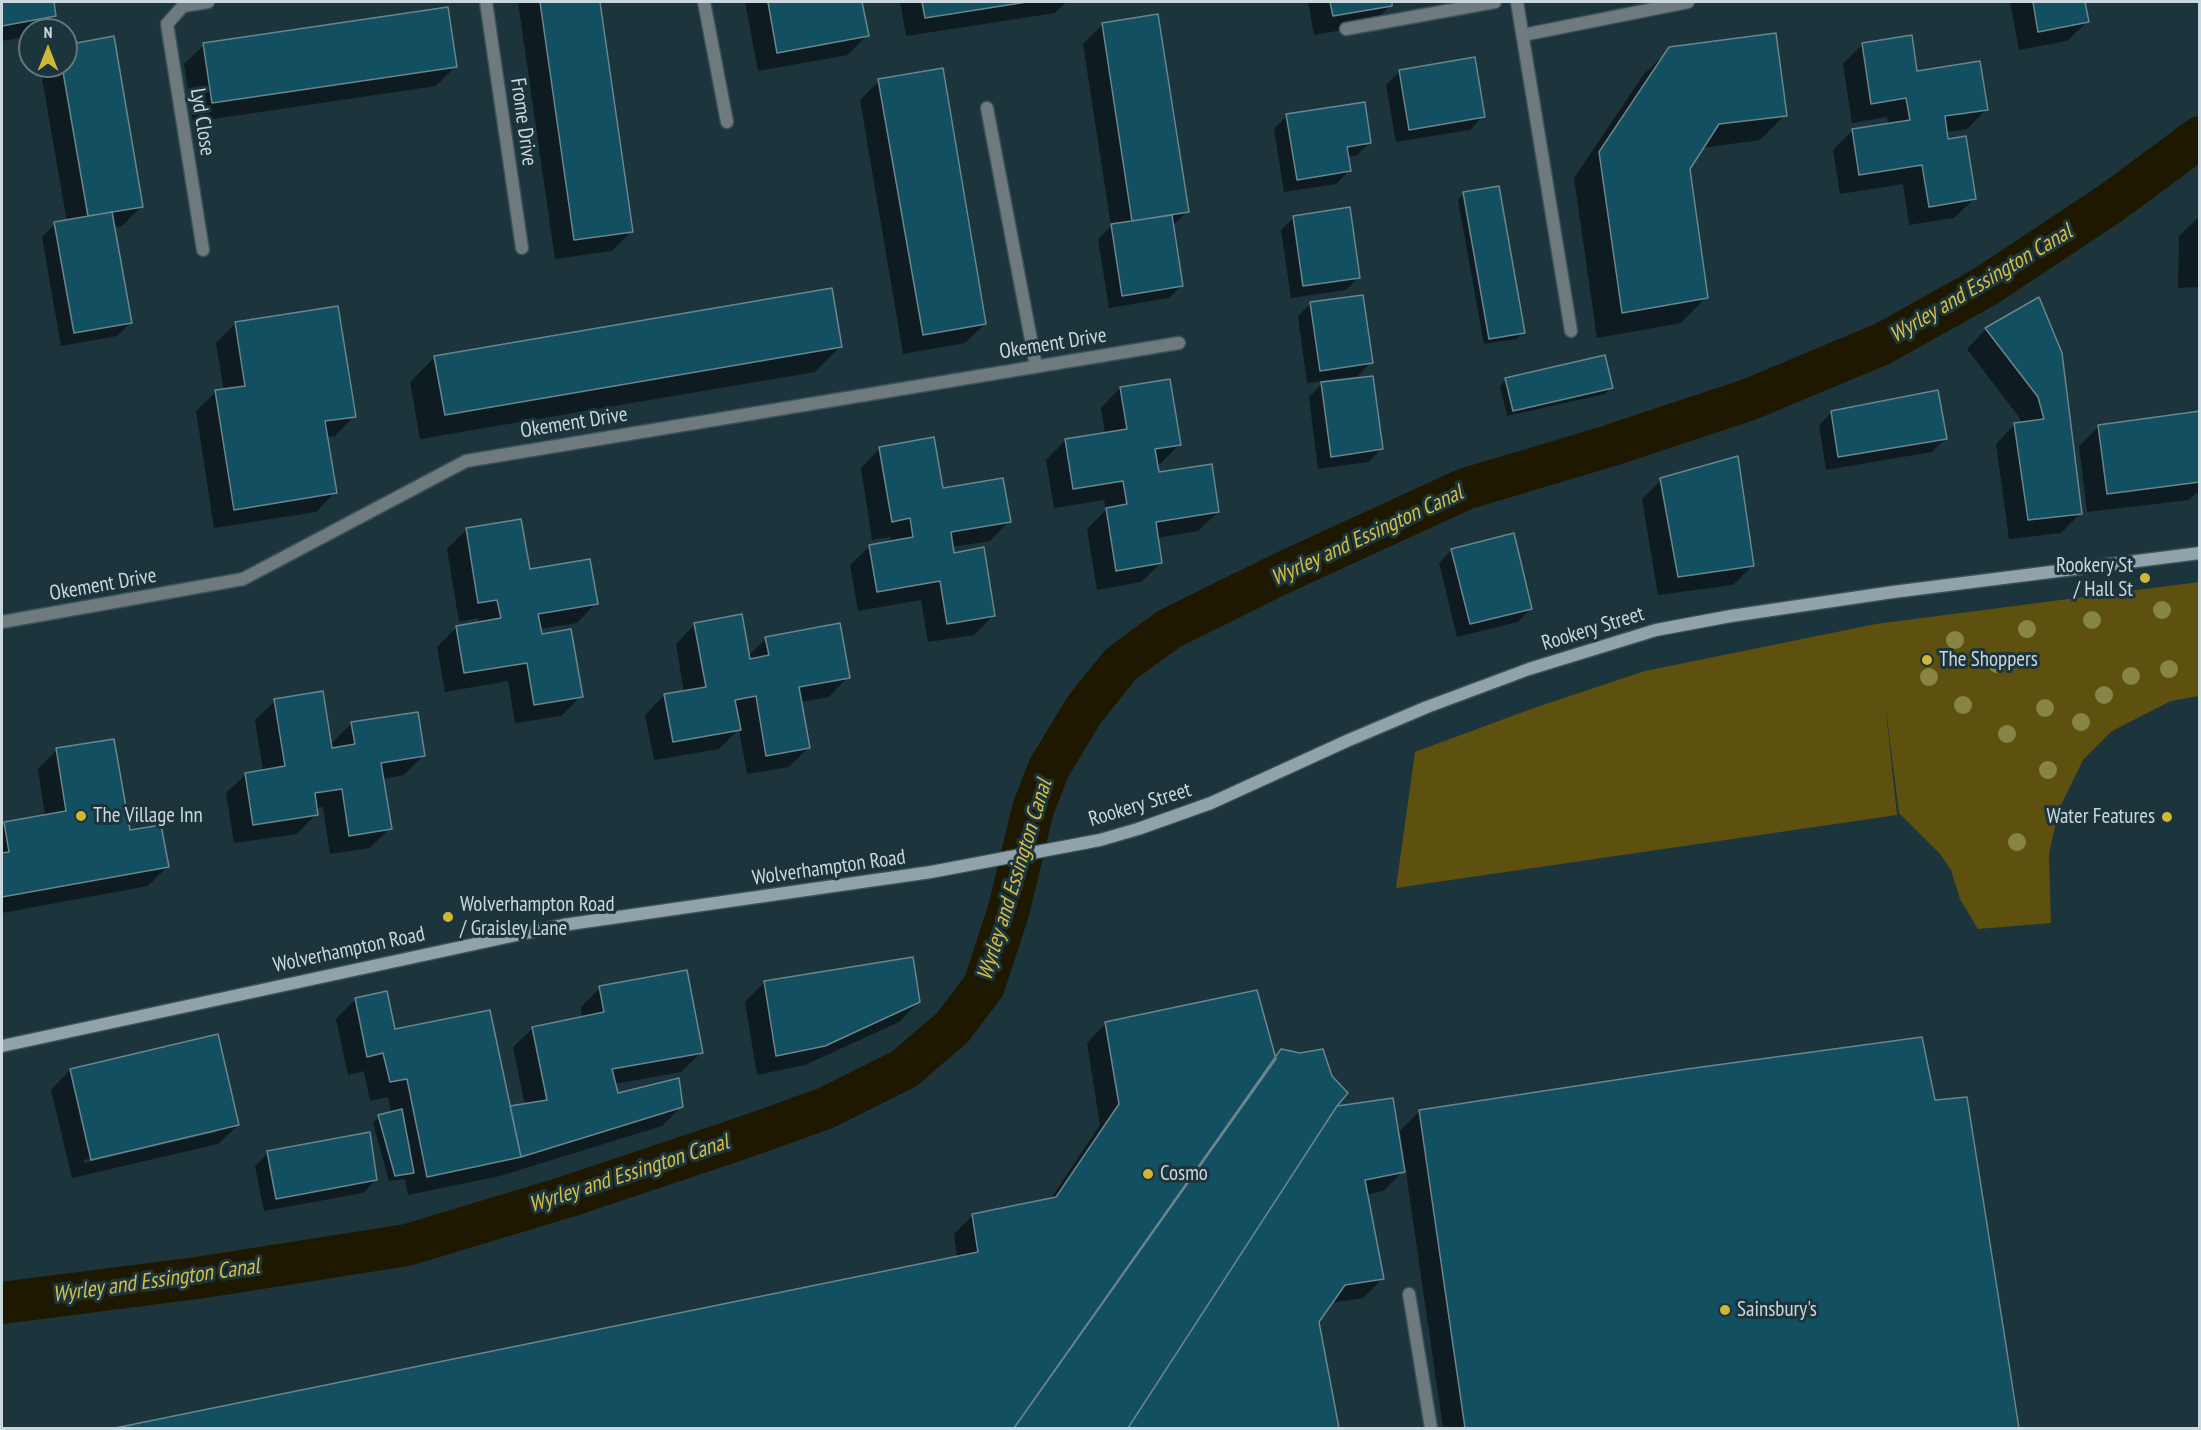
<!DOCTYPE html>
<html>
<head>
<meta charset="utf-8">
<style>
	body { margin:0 }
	#map { position:relative; width:2201px; height:1430px; overflow:hidden; background:#1c343c; font-family:"PT Sans Narrow",sans-serif }
	canvas { display:block }
	.frame { position:absolute; inset:0; border:3px solid #cad7dd; pointer-events:none }
	.north { position:absolute; left:18px; top:18px; width:60px; height:60px; box-sizing:border-box; background:#1c343c; border:2px solid #62757c; border-radius:50%; rotate:0deg; font-size:16px; font-weight:700; line-height:24px; text-align:center; color:#cad7dd }
	.north::after { content:''; display:block; margin:auto; width:21px; height:27px; background:#d0b736; clip-path:polygon(50% 0,100% 100%,50% 72%,0 100%) }
</style>
</head>
<body>
<div id="map">
<canvas width="2201" height="1430"></canvas>
<div class="frame"></div>
<div class="north">N</div>
</div>
<script>
const ctx = document.querySelector('canvas').getContext('2d');
ctx.lineJoin = 'round';
function paint(path, color) {
  ctx.fillStyle = color;
  ctx.fill(path, 'evenodd');
}
function strokePath(path, color, width, dash) {
  ctx.strokeStyle = color;
  ctx.lineWidth = width;
  ctx.lineCap = dash ? 'butt' : 'round';
  ctx.setLineDash(dash || []);
  ctx.stroke(path);
}
function label(font, color, halo, rows, align = 'center') {
  ctx.font = font + ' "PT Sans Narrow",sans-serif';
  ctx.lineWidth = 6;
  ctx.setLineDash([]);
  ctx.textBaseline = 'middle';
  ctx.strokeStyle = halo;
  ctx.fillStyle = color;
  for (const [text, x, y, turn = 0] of rows) {
    ctx.save();
    ctx.translate(x, y);
    ctx.rotate((+turn || 0) * Math.PI / 180);
    ctx.textAlign = isNaN(turn) ? turn : align;
    if (halo) ctx.strokeText(text, 0, 0);
    ctx.fillText(text, 0, 0);
    ctx.restore();
  }
}
const green = new Path2D(`
	M2199,582V696L2171,701L2112,731L2083,760L2059,809L2049,854L2051,923L1978,929L1960,899L1951,870L1940,854L1899,813L1885,702L1897,815L1396,888L1415,752L1531,709L1645,671L1876,624Z`);
const shadow = new Path2D(`
	M2,2H52L55,16L41,30H30V36L2,41Z
	M518,2H598L631,232L612,251L555,259Z
	M745,2H861L867,35L848,55L758,71Z
	M900,2H1066L1055,13L906,36Z
	M1308,2H1390L1391,5L1371,25L1314,35Z
	M2010,2H2083L2087,22L2067,41L2019,50Z
	M1102,25L1187,212L1172,226L1182,285L1169,298L1109,308L1098,239L1111,226L1083,44Z
	M204,45L455,67L436,86L193,122L184,64Z
	M1862,45L1987,109L1967,129L1946,132L1947,141L1974,199L1954,218L1909,225L1903,184L1840,194L1833,150L1853,130L1888,125L1887,117L1852,123L1843,64Z
	M66,46L142,206L122,226L113,227L130,323L117,336L61,346L42,237L55,224L67,222L40,67L66,66Z
	M1670,49L1785,115L1760,140L1702,148L1689,168L1706,297L1681,323L1597,338L1574,178L1644,74Z
	M1400,71L1483,116L1470,130L1396,142L1386,85Z
	M879,81L985,324L965,343L903,354L860,100Z
	M1287,116L1369,143L1356,156L1347,157L1349,171L1336,184L1284,192L1274,129Z
	M1464,193L1523,332L1517,339L1484,344L1458,200Z
	M2200,216V287L2178,288L2179,236Z
	M1294,217L1359,277L1346,290L1291,298L1281,230Z
	M2038,299L2080,514L2061,533L2009,539L1996,444L2015,424L2021,423L2019,417L1967,349L1986,329Z
	M1311,303L1371,362L1358,376L1307,383L1298,316Z
	M236,323L354,416L335,436L326,437L335,492L316,512L214,528L196,411L216,392L224,391L216,343Z
	M841,346L815,372L420,439L410,382L435,357Z
	M1506,380L1611,387L1605,394L1507,416L1500,386Z
	M1324,382L1381,449L1368,462L1318,469L1309,397Z
	M1120,388L1179,445L1160,464L1156,465L1158,474L1218,512L1198,531L1157,538L1161,563L1141,582L1097,590L1087,529L1106,510L1104,500L1054,508L1046,460L1066,440L1105,434L1101,408Z
	M1832,412L1945,439L1932,452L1826,470L1819,425Z
	M2200,413V515L2197,492L2189,500L2087,512L2079,446L2099,426Z
	M880,448L941,490L1009,521L990,541L952,547L953,554L994,615L974,635L928,642L921,600L858,611L850,565L870,546L892,542L891,537L872,540L861,468Z
	M1661,480L1752,566L1733,585L1658,595L1642,499Z
	M467,529L528,571L596,603L577,623L539,629L541,635L581,696L561,716L515,723L508,681L445,692L437,647L457,627L479,623L478,618L459,622L447,549Z
	M1452,550L1531,608L1518,622L1457,637L1439,563Z
	M695,624L748,656L766,639L848,677L829,697L800,702L809,747L789,767L747,774L739,729L719,749L654,760L645,715L664,695L684,692L676,644Z
	M275,701L330,745L352,723L423,756L404,775L382,779L390,828L370,848L330,854L323,807L316,808V814L297,834L234,843L226,793L246,774L263,771L255,720Z
	M57,750L129,832L167,867L148,886L2,913V827L5,824L45,816L38,769Z
	M765,982L919,1002L899,1022L805,1065L757,1075L745,1002Z
	M600,988L701,1053L681,1072L614,1084L617,1095L682,1106L662,1126L500,1176L408,1195L405,1179L389,1181L373,1123L379,1116L391,1113L388,1097L370,1101L364,1071L348,1075L336,1019L356,999L394,1031L509,1108L525,1105L513,1047L533,1028L582,1018L581,1007Z
	M1106,1023L1274,1058L1282,1050L1334,1108L1403,1171L1383,1191L1366,1195L1383,1278L1363,1298L1331,1303L1318,1322L1337,1428H122L957,1258L954,1234L973,1215L1050,1200L1100,1125L1087,1043Z
	M70,1070L238,1125L218,1144L72,1178L51,1090ZM217,1129V1132L84,1163V1160Z
	M1965,1099L2017,1428H1443L1400,1131L1420,1111L1934,1101Z
	M268,1153L376,1180L363,1193L264,1211L255,1166Z`);
const canal = new Path2D(`
	M2,1303L197,1278L407,1245L566,1197L748,1136L826,1108L904,1069L952,1028L984,986L1009,909L1033,809L1049,768L1084,710L1121,664L1169,629L1280,574L1465,489L1609,446L1748,400L1882,344L1986,286L2111,203L2200,137`);
const building = new Path2D(`
	M2,2H54L56,16L2,26Z
	M540,2H600L633,232L574,240Z
	M768,2H862L869,36L777,53Z
	M922,2H1027L925,18Z
	M1330,2H1392V6L1333,16Z
	M2033,2H2085L2089,22L2038,32Z
	M448,7L457,67L212,103L203,43Z
	M1158,14L1189,212L1132,221L1102,23Z
	M1776,33L1787,116L1719,124L1690,169L1708,298L1622,313L1599,152L1669,47Z
	M1912,35L1917,71L1980,61L1988,110L1945,116L1948,139L1966,136L1976,199L1929,207L1922,165L1859,175L1852,129L1910,120L1906,98L1871,104L1862,43Z
	M114,36L143,207L88,216L62,66H66V45Z
	M1475,57L1485,117L1409,130L1399,70Z
	M943,68L986,324L923,335L878,79Z
	M1365,102L1371,143L1347,147L1351,171L1297,180L1286,114Z
	M1499,186L1525,333L1489,339L1463,192Z
	M1350,207L1360,278L1303,286L1293,216Z
	M112,212L132,323L74,333L54,222Z
	M1172,215L1183,286L1122,296L1111,224Z
	M832,288L842,347L445,415L434,356Z
	M1363,295L1373,363L1320,371L1310,302Z
	M2039,297L2062,353L2082,514L2028,520L2014,423L2044,419L2038,397L1985,328Z
	M338,306L356,417L325,421L337,493L234,510L215,390L245,386L235,322Z
	M1605,355L1613,388L1513,411L1505,378Z
	M1373,376L1383,449L1331,457L1321,382Z
	M1170,379L1181,445L1155,449L1159,472L1212,464L1219,512L1156,522L1162,563L1116,571L1106,508L1127,504L1123,481L1073,489L1065,439L1127,429L1120,387Z
	M1938,390L1947,439L1838,457L1831,411Z
	M2200,411V482L2107,494L2098,425Z
	M934,437L943,488L1003,478L1011,522L951,532L954,553L984,547L995,616L947,624L940,581L877,592L869,545L913,537L910,518L892,522L879,447Z
	M1738,456L1754,566L1678,577L1660,478Z
	M521,519L530,569L590,559L598,604L538,614L542,634L571,629L583,697L534,705L527,663L464,673L456,626L501,618L497,600L478,603L466,528Z
	M1514,533L1532,609L1470,624L1451,549Z
	M742,614L750,659L769,655L765,637L840,623L850,678L799,687L810,748L766,756L756,696L735,700L741,730L673,742L664,694L706,687L694,623Z
	M323,691L332,748L355,744L351,722L418,712L425,756L381,763L392,829L349,836L342,789L315,793L318,815L253,825L245,773L285,766L274,699Z
	M114,739L130,830L161,825L169,867L2,897V853L9,852L4,822L66,811L56,748Z
	M913,957L920,1002L825,1046L776,1056L764,981Z
	M687,970L703,1053L612,1069L618,1093L679,1078L683,1107L521,1157L510,1106L547,1100L532,1027L604,1012L599,986Z
	M1257,990L1276,1059L1014,1428H115L978,1252L972,1214L1056,1197L1119,1104L1105,1022Z
	M387,991L395,1029L490,1010L521,1157L427,1177L407,1079L390,1082L383,1053L367,1057L355,998Z
	M218,1034L239,1125L91,1160L70,1069Z
	M1922,1037L1935,1100L1967,1097L2019,1428H1465L1419,1110L1687,1069Z
	M1281,1049L1300,1053L1323,1049L1332,1076L1348,1093L1337,1106L1128,1428H1014Z
	M1393,1098L1405,1172L1365,1180L1384,1279L1345,1285L1319,1322L1339,1428H1128L1337,1106Z
	M402,1109L414,1173L395,1176L378,1115Z
	M370,1132L377,1180L276,1199L267,1151Z`);
const lane = new Path2D(`
	M704,2L727,122
	M1346,29L1495,2
	M1409,1294L1431,1428`);
const street = new Path2D(`
	M486,2L522,248
	M1517,2L1571,331
	M1523,35L1688,2
	M987,108L1036,366
	M203,250L167,24L183,6L208,2
	M2,622L243,579L466,461L1179,343`);
const secondary = new Path2D(`
	M2,1046L563,925L931,872L1100,840L1138,829L1211,803L1349,740L1427,707L1529,669L1656,630L1731,616L1893,592L2200,553`);
const trees = [
	[2162,610],
	[2092,620],
	[2027,629],
	[1955,640],
	[1997,664],
	[2169,669],
	[2131,676],
	[1929,677],
	[2104,695],
	[1963,705],
	[2045,708],
	[2081,722],
	[2007,734],
	[2048,770],
	[2017,842]
];
const markers = [
	[2145,578,6,"#d0b736"],
	[1927,660,6,"#d0b736"],
	[81,816,6,"#d0b736"],
	[2167,817,6,"#d0b736"],
	[448,917,6,"#d0b736"],
	[1148,1174,6,"#d0b736"],
	[1725,1310,6,"#d0b736"]
];
const streetNames = [
	["Lyd Close",202,122,81],
	["Frome Drive",523,122,82],
	["Okement Drive",1053,344,-9],
	["Okement Drive",574,423,-9],
	["Okement Drive",103,585,-10],
	["Rookery Street",1593,629,-17],
	["Rookery Street",1140,805,-17],
	["Wolverhampton Road",829,868,-8],
	["Wolverhampton Road",349,950,-12]
];
const poiNames = [
	["Rookery St",2133,566,"right"],
	["/ Hall St",2133,590,"right"],
	["The Shoppers",1939,660],
	["The Village Inn",93,816],
	["Water Features",2155,817,"right"],
	["Wolverhampton Road",460,905],
	["/ Graisley Lane",460,929],
	["Cosmo",1160,1174],
	["Sainsbury's",1737,1310]
];
const waterNames = [
	["Wyrley and Essington Canal",1981,284,-31],
	["Wyrley and Essington Canal",1367,536,-25],
	["Wyrley and Essington Canal",1015,880,-73],
	["Wyrley and Essington Canal",629,1174,-18],
	["Wyrley and Essington Canal",156,1281,-8]
];
paint(green, '#5e5110');
paint(shadow, '#0007');
strokePath(canal, '#1e1800', 42);
paint(building, '#124f61');
strokePath(building, '#6a858e', 1.5);
strokePath(lane, '#3b5159', 15);
strokePath(street, '#3b5159', 15);
strokePath(secondary, '#3b5159', 15);
strokePath(lane, '#6e7a7e', 12);
strokePath(street, '#6e7a7e', 12);
strokePath(secondary, '#91a3aa', 12);
ctx.fillStyle = '#878445';
for (const [x, y] of trees) {
  ctx.beginPath();
  ctx.arc(x, y, 9, 0, 2 * Math.PI);
  ctx.fill();
}
for (const [x, y, r, color] of markers) {
  const dot = new Path2D();
  dot.arc(x, y, r, 0, 2 * Math.PI);
  ctx.fillStyle = color;
  ctx.fill(dot);
  strokePath(dot, '#1c343c', 2);
}
label('21px', '#cad7dd', '#1c343c', streetNames);
label('21px', '#cad7dd', '#1c343c', poiNames, 'left');
label('italic 22px', '#d6be44', '#1c343c', waterNames);
</script>
</body>
</html>
